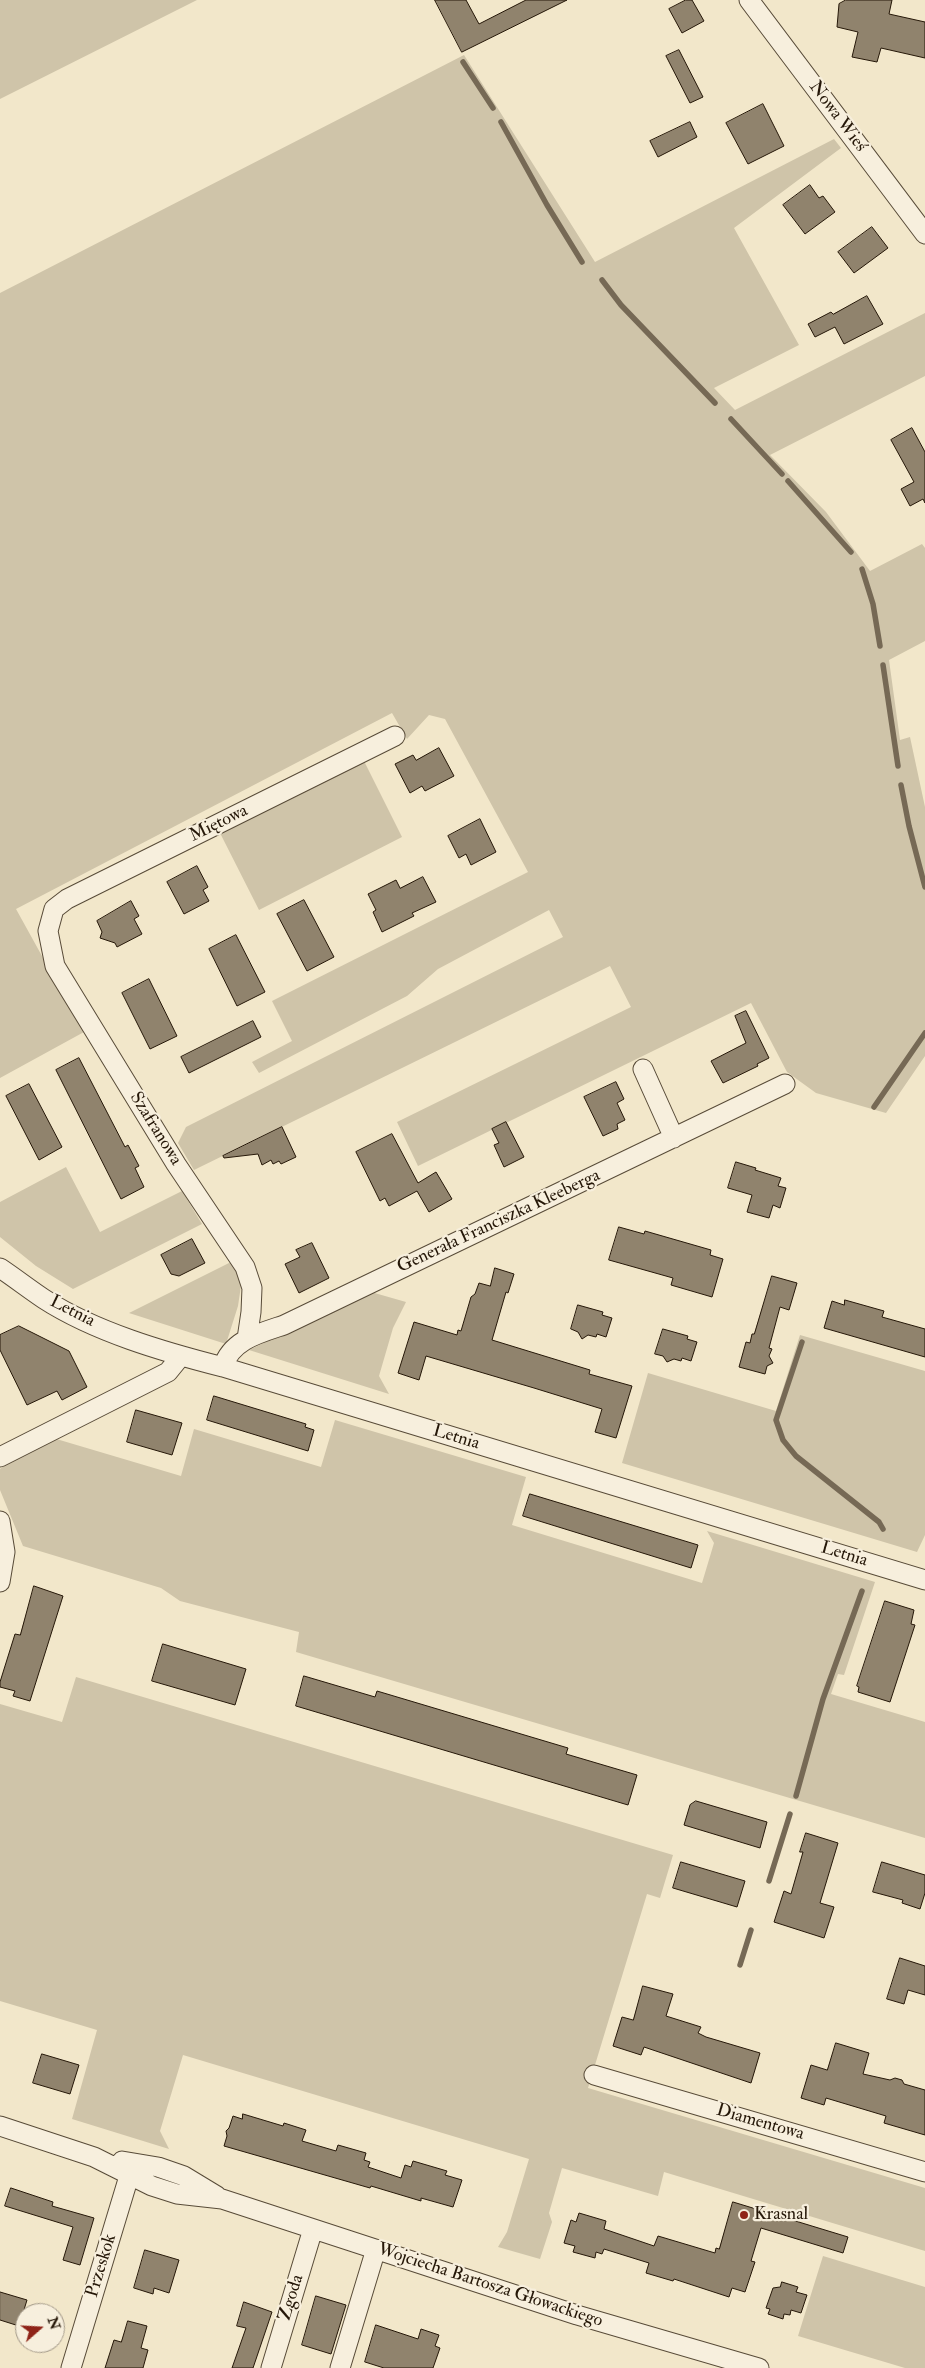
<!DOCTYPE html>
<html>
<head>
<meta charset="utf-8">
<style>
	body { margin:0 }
	#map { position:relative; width:925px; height:2368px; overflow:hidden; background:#f2e7ca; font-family:"IM FELL Double Pica",serif }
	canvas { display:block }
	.north { position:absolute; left:15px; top:2303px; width:50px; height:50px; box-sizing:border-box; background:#f7efdd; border:1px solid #a39988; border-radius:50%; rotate:71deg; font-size:14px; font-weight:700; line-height:20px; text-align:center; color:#251708 }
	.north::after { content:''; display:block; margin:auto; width:18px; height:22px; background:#8f2418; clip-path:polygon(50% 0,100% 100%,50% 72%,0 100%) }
</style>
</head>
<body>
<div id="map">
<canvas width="925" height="2368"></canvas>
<div class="north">N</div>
</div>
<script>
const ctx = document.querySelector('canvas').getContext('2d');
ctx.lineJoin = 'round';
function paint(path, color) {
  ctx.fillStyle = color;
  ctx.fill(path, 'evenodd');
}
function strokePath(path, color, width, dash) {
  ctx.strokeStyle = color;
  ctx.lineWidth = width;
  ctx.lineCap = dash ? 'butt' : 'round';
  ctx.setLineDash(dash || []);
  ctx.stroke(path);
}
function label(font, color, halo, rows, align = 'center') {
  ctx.font = font + ' "IM FELL Double Pica",serif';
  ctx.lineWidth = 4.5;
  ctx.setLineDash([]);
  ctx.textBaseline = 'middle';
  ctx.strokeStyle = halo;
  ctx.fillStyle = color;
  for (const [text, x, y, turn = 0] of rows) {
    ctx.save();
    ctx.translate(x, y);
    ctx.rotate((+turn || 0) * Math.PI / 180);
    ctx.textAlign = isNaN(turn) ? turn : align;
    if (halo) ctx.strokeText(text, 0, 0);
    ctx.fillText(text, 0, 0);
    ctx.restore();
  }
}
const green = new Path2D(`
	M0,0H197L0,99Z
	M464,55L595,262L834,139L841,148L734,228L799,345L714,388L735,410L925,313V376L770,455L826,512L870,571L922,544L925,548V641L889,660L900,740L910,737L925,807V1056L886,1113L816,1093L787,1072L751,1003L418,1166L397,1122L631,1007L610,966L194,1170L178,1143L186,1127L563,937L549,910L438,969L407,996L259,1073L252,1062L292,1041L272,1001L528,872L445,719L429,715L407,739L392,713L16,909L84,1032L0,1078V293Z
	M364,761L402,837L259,910L220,833Z
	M66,1167L100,1232L182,1191L202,1224L73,1289L36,1266L0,1237V1202Z
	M233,1261L242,1279L238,1306L226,1344L129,1313Z
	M371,1292L406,1302L393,1328L379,1376L389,1394L249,1350Z
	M800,1335L925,1371V1535L917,1552L622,1463L648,1373L776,1411Z
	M335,1420L526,1477L512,1525L702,1583L714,1543L707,1531L875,1582L844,1675L838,1674L831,1694L925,1722V1838L296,1652L299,1632L180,1601L161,1588L23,1546L0,1490V1469L7,1463L53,1438L181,1476L194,1429L321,1467Z
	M76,1677L673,1855L660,1898L647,1894L588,2088L925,2188V2251L664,2172L658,2196L562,2168L549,2213L552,2222L540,2259L498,2247L507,2232L529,2159L183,2055L160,2131L169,2149L72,2119L97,2030L0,2001V1704L62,1722Z
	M823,2256L925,2287V2368H905L798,2336Z`);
const stream = new Path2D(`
	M463,62L493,108
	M501,122L547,205L582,262
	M602,280L621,305L715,403
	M731,419L782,474
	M788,481L851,552
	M862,569L873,604L880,646
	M883,665L898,766
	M901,785L909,826L925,887
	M874,1107L925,1033
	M802,1342L776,1420L783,1440L796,1456L879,1522L883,1529
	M796,1796L823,1699L862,1591
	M769,1881L790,1814
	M740,1965L751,1930`);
const building = new Path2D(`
	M435,0H466L479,24L526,0H567L462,52Z
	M686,0H692L704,21L682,33L669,9Z
	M846,0H892L889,14L925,22V58L881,48L877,62L852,57L858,32L837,27L839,4Z
	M679,50L703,97L690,103L666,56Z
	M763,104L784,146L748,164L726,123Z
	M690,122L697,137L658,157L650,141Z
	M810,185L819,198L823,196L835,212L805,234L783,205Z
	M872,227L888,248L854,273L838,252Z
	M867,296L883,324L844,344L835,327L815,337L808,324L831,312L833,314Z
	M912,428L925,452V503L923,499L910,506L901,489L914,482L891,440Z
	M439,748L454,776L425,791L422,786L410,793L395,764L413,755L416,760Z
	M480,819L496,852L471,865L466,854L459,858L448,836Z
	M197,866L208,887L203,890L209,901L184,914L167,882Z
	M423,877L436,902L412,913L414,916L382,932L373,912L376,910L368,894L396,880L400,888Z
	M304,900L334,957L307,971L277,914Z
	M131,901L139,916L134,919L142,934L117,947L115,943L100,938L102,932L97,921Z
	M236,935L265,992L237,1006L209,949Z
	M149,979L177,1036L150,1049L122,993Z
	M746,1011L769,1058L757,1064L758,1066L723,1083L711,1061L746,1043L735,1016Z
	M253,1021L261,1037L189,1073L181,1057Z
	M79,1058L125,1147L128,1145L139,1166L135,1168L144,1187L121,1199L56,1070Z
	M616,1082L624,1099L617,1103L625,1120L617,1124L618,1129L603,1136L584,1097Z
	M29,1084L62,1147L39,1160L6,1096Z
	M506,1122L524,1157L504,1167L494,1145L499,1143L492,1129Z
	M282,1127L296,1157L281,1164L279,1161L273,1164L271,1160L262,1165L258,1154L224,1158L223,1156Z
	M392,1134L418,1183L436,1172L452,1199L429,1212L417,1191L389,1206L385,1198L380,1201L356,1152Z
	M736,1162L756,1168L755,1170L781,1178L778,1186L786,1188L780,1208L773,1205L769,1218L747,1212L752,1195L728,1188Z
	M619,1227L644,1234L645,1231L711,1250L710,1255L723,1259L712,1297L671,1285L673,1278L609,1260Z
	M192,1239L205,1263L179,1276L171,1274L161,1255Z
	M312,1243L329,1278L299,1293L285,1264L300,1257L296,1250Z
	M495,1268L514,1274L508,1293L506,1292L492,1340L590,1370L589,1374L632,1386L616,1438L595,1432L602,1409L534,1388L426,1356L419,1380L398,1373L414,1322L457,1335L458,1330L461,1331L471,1297L475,1294L479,1283L490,1286Z
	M772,1276L797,1283L789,1310L780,1307L769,1348L772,1349L769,1356L773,1363L767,1366L765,1374L739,1367L746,1342L750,1343L752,1334H754Z
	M845,1300L884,1311L882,1317L925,1329V1357L824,1328L832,1301L844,1305Z
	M578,1305L603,1312L602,1315L612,1318L606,1337L597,1334L596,1337L588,1335L582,1339L578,1332L571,1329Z
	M19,1326L69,1351L87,1387L62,1400L57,1391L27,1405L0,1350V1335Z
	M663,1329L688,1336L687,1339L697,1342L691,1361L682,1358L681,1361L674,1359L667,1362L663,1356L655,1354Z
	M214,1396L306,1424L305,1427L314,1430L308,1451L207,1420Z
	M136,1410L182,1423L172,1455L127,1442Z
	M530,1494L698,1545L691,1568L523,1516Z
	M34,1586L63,1596L30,1701L13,1696L15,1691L0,1687V1682L15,1634L20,1635Z
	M885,1601L914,1610L911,1624L915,1625L890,1702L858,1692L859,1687L857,1686Z
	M163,1644L246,1669L235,1705L152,1681Z
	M304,1676L375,1697L377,1691L568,1748L566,1754L637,1775L628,1805L296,1706Z
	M696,1801L767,1822L760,1848L684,1825L690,1805Z
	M806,1833L838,1843L820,1903L834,1907L824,1938L774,1922L784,1891L791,1894L803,1852H800Z
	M681,1862L745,1881L737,1907L673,1888Z
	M882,1862L925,1875V1893L920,1909L902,1903L903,1900L873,1892Z
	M900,1958L925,1966V1995L908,1990L904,2004L887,1999Z
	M643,1986L673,1994L666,2016L701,2027L698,2033L706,2037L760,2053L751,2083L644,2047L641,2055L613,2046L622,2017L633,2020Z
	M836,2043L869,2053L863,2074L890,2080L895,2078L902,2080L904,2084L925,2090V2135L884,2123L886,2116L826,2098L824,2105L801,2098L811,2065L827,2070Z
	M42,2054L79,2065L70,2094L33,2083Z
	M243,2114L283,2126L284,2123L306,2130L302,2141L336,2151L338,2145L366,2153L364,2160L370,2162L368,2167L401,2178L405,2165L411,2167L413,2161L447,2171L445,2175L462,2180L453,2207L421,2198V2201L371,2186L370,2188L224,2146L227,2136L226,2131L229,2128L233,2116L242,2119Z
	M11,2188L53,2202L52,2206L94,2218L80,2265L63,2260L73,2227L5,2206Z
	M733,2202L848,2237L843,2253L761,2228L751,2261L755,2262L745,2292L732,2288L729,2297L674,2279L673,2281L646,2273L649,2263L604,2249L602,2254L596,2252L595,2258L573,2252L575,2246L564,2243L571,2220L576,2222L579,2213L606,2221L604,2229L654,2246L658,2236L715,2253L716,2248L719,2249Z
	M145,2250L179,2260L169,2293L154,2288L153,2294L134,2288Z
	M782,2282L798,2287L796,2292L807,2295L801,2313L791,2310L790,2315L784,2314L783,2319L768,2314L770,2309L766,2308L773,2288L780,2287Z
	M0,2292L27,2300L19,2326L0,2320Z
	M316,2296L346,2305L331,2354L302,2345Z
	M244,2302L272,2312L253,2368H232L246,2328L237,2326Z
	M128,2321L147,2326L141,2348L148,2350L143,2368H105L114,2340L121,2342Z
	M376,2325L418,2339L421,2329L439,2335L435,2346L440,2348L433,2368H384L365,2362Z`);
const minor = new Path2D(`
	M749,0L925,234
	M643,1069L674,1138
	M0,1268C15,1278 29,1289 44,1299C95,1332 164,1352 223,1367L925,1580
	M247,1339L251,1312L252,1288L245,1267L176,1164L55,966L48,931L54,909L67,899L395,736
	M223,1367C231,1340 260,1333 284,1325L785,1084
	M0,1457L168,1372L181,1356
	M0,1521L5,1552L0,1582
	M594,2075L925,2172
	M0,2126L94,2157L152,2186L177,2194L222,2199L577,2315L759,2368
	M122,2161L158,2167L184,2176L217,2196
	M71,2368L133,2163
	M271,2368L313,2229
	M340,2368L376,2249`);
const markers = [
	[744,2215,5,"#8f2418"]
];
const streetNames = [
	["Nowa Wieś",837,117,53],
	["Miętowa",219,824,-26],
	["Szafranowa",155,1129,58],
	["Generała Franciszka Kleeberga",499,1222,-25],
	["Letnia",72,1312,27],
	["Letnia",456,1438,17],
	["Letnia",844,1555,17],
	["Diamentowa",760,2123,16],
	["Przeskok",102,2266,-73],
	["Wojciecha Bartosza Głowackiego",490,2286,18],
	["Zgoda",292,2298,-73]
];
const poiNames = [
	["Krasnal",754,2215]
];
paint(green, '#cfc4a9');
strokePath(stream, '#766955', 5.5);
paint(building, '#90836d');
strokePath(building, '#251708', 1);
strokePath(minor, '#584b38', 21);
strokePath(minor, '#f7efdd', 19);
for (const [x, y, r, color] of markers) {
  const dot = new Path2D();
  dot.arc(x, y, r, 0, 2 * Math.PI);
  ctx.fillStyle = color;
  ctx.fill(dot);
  strokePath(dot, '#f7efdd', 2);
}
label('18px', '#251708', '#f7efdd', streetNames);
label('18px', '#251708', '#f7efdd', poiNames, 'left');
</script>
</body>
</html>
